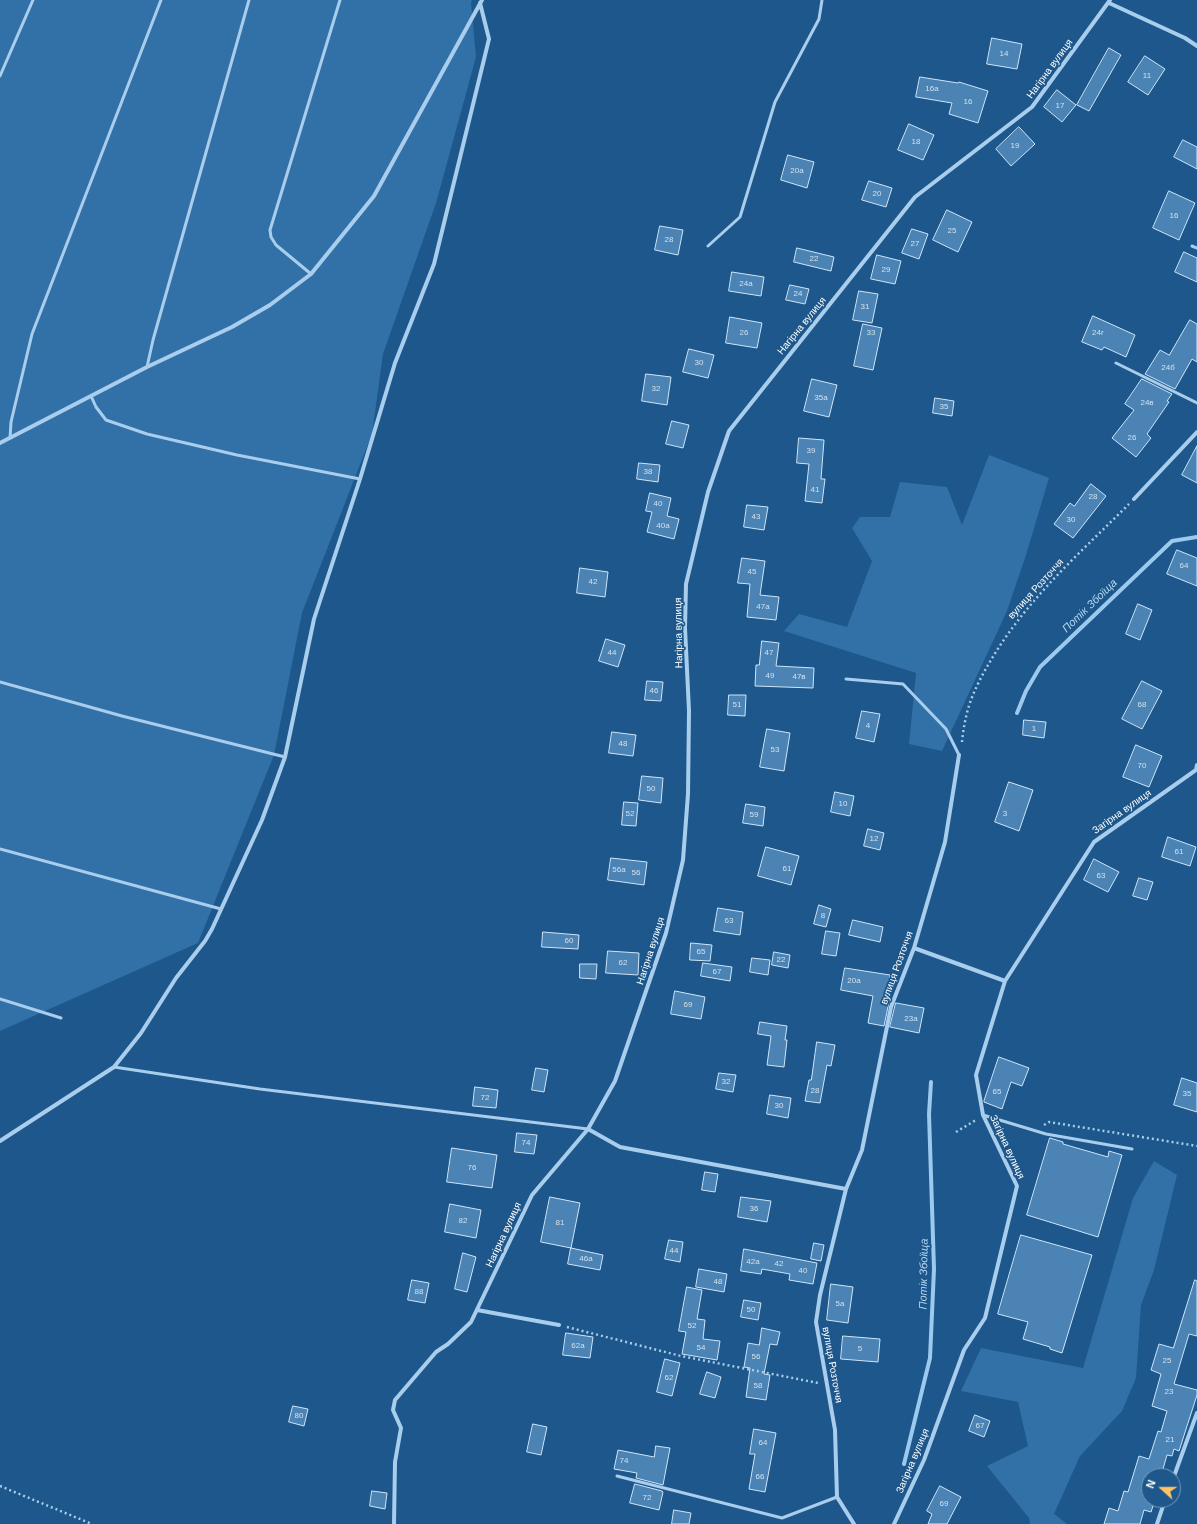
<!DOCTYPE html>
<html>
<head>
<meta charset="utf-8">
<style>
	body { margin:0 }
	#map { position:relative; width:1197px; height:1524px; overflow:hidden; background:#1d578b; font-family:Arial,sans-serif }
	canvas { display:block }
	.north { position:absolute; left:1141px; top:1468px; width:40px; height:40px; box-sizing:border-box; background:#1d578b; border:1px solid #779ab9; border-radius:50%; rotate:291deg; font-size:11px; font-weight:700; line-height:16px; text-align:center; color:#fff }
	.north::after { content:''; display:block; margin:auto; width:14px; height:18px; background:#fcc467; clip-path:polygon(50% 0,100% 100%,50% 72%,0 100%) }
</style>
</head>
<body>
<div id="map">
<canvas width="1197" height="1524"></canvas>
<div class="north">N</div>
</div>
<script>
const ctx = document.querySelector('canvas').getContext('2d');
ctx.lineJoin = 'round';
function paint(path, color) {
  ctx.fillStyle = color;
  ctx.fill(path, 'evenodd');
}
function strokePath(path, color, width, dash) {
  ctx.strokeStyle = color;
  ctx.lineWidth = width;
  ctx.lineCap = dash ? 'butt' : 'round';
  ctx.setLineDash(dash || []);
  ctx.stroke(path);
}
function label(font, color, halo, rows, align = 'center') {
  ctx.font = font + ' Arial,sans-serif';
  ctx.lineWidth = 3.5;
  ctx.setLineDash([]);
  ctx.textBaseline = 'middle';
  ctx.strokeStyle = halo;
  ctx.fillStyle = color;
  for (const [text, x, y, turn = 0] of rows) {
    ctx.save();
    ctx.translate(x, y);
    ctx.rotate((+turn || 0) * Math.PI / 180);
    ctx.textAlign = isNaN(turn) ? turn : align;
    if (halo) ctx.strokeText(text, 0, 0);
    ctx.fillText(text, 0, 0);
    ctx.restore();
  }
}
const green = new Path2D(`
	M0,0H472L471,3L476,57L436,203L383,354L372,434L302,613L274,755L198,943L0,1031Z
	M989,455L1049,478L1026,555L1007,611L942,751L909,744L916,673L784,631L799,614L847,627L872,561L852,528L860,517H890L900,482L947,487L962,525Z
	M1154,1161L1177,1175L1154,1270L1141,1305L1136,1378L1122,1411L1080,1456L1054,1514L1067,1524H1030L1029,1518L987,1466L1028,1446L1018,1402L961,1391L981,1348L1083,1368L1133,1198Z`);
const stream = new Path2D(`
	M1017,713L1026,691L1040,667L1172,541L1197,537
	M904,1464L930,1358L934,1269L929,1114L931,1082`);
const building = new Path2D(`
	M992,38L1022,44L1017,69L987,64Z
	M1109,48L1121,55L1089,111L1077,105Z
	M1145,56L1165,69L1148,95L1128,82Z
	M920,77L958,83L959,82L988,91L978,123L949,114L952,103L916,97Z
	M1057,90L1076,105L1062,122L1044,107Z
	M909,124L934,135L923,160L898,150Z
	M1019,127L1035,144L1011,166L996,149Z
	M1183,140L1197,147V169L1174,157Z
	M788,155L814,162L807,188L781,180Z
	M869,181L892,188L886,207L862,200Z
	M1169,191L1195,203L1179,240L1153,228Z
	M947,210L972,222L958,252L933,240Z
	M660,226L683,230L678,255L655,250Z
	M912,229L928,234L919,259L902,253Z
	M797,248L834,257L831,271L794,262Z
	M1184,252L1197,258V282L1175,272Z
	M877,255L901,261L895,284L871,279Z
	M732,272L764,277L761,296L729,291Z
	M790,285L809,289L805,304L786,300Z
	M859,291L878,294L872,323L853,320Z
	M1093,316L1135,335L1126,357L1104,347L1102,350L1082,342Z
	M730,317L762,323L757,348L726,343Z
	M1190,320L1197,324V362L1192,359L1175,389L1145,374L1160,350L1169,355Z
	M863,324L882,328L873,370L854,366Z
	M689,349L714,355L708,378L683,372Z
	M646,374L671,377L667,405L642,401Z
	M812,379L837,385L829,417L804,411Z
	M1142,379L1172,394L1167,401L1169,402L1147,434L1151,438L1136,457L1112,438L1134,410L1125,404Z
	M935,398L954,401L952,416L933,413Z
	M672,421L689,425L683,448L666,444Z
	M799,438L824,440L821,479H825L822,503L805,501L809,464L797,463Z
	M1197,446V483L1182,475Z
	M639,463L660,465L658,482L637,479Z
	M1091,484L1106,496L1073,538L1054,524L1070,503L1074,506Z
	M650,493L671,498L667,516L679,519L674,539L647,532L652,512L646,511Z
	M747,505L768,507L764,530L744,527Z
	M1177,550L1197,558V586L1167,574Z
	M742,558L765,561L760,595L779,597L776,620L747,617L750,584L738,583Z
	M580,568L608,572L605,597L577,593Z
	M1138,604L1152,610L1140,640L1126,634Z
	M606,639L625,645L618,667L599,661Z
	M762,641L779,643L776,666L814,668L813,688L755,686L756,665H759Z
	M647,681L663,682L661,701L645,700Z
	M1142,681L1162,691L1142,729L1122,719Z
	M729,695H746L745,716L728,715Z
	M862,711L880,714L874,742L856,738Z
	M1024,720L1046,722L1044,738L1023,735Z
	M767,729L790,733L784,771L760,767Z
	M612,732L636,735L633,756L609,753Z
	M1136,745L1162,756L1149,787L1123,777Z
	M642,776L663,778L661,803L639,800Z
	M1009,782L1033,790L1019,831L995,822Z
	M835,792L854,796L850,816L831,812Z
	M624,802L638,803L636,826L622,825Z
	M746,804L765,807L763,826L743,823Z
	M868,829L884,833L880,850L864,846Z
	M1168,837L1196,847L1190,866L1162,857Z
	M766,847L799,856L791,885L758,876Z
	M611,858L647,862L644,885L608,880Z
	M1094,859L1119,872L1108,892L1084,880Z
	M1139,878L1153,882L1147,900L1133,896Z
	M819,905L831,909L826,927L814,924Z
	M718,908L743,912L740,935L714,931Z
	M853,920L883,927L880,942L849,935Z
	M826,931L840,933L836,956L822,954Z
	M543,932L579,935L578,949L542,947Z
	M691,943L712,945L710,961L690,960Z
	M608,951L639,953L638,975L606,973Z
	M774,952L790,955L788,968L772,965Z
	M752,958L770,960L768,975L750,972Z
	M703,963L732,967L730,981L701,976Z
	M580,964H597L596,979L580,978Z
	M845,968L890,975L886,1001L889,1002L884,1026L868,1023L873,996L841,990Z
	M675,991L705,997L701,1019L671,1014Z
	M896,1003L924,1008L919,1033L890,1027Z
	M760,1022L787,1026L785,1040H787L784,1067L767,1065L771,1036L758,1034Z
	M817,1042L835,1045L831,1066L827,1065L820,1103L805,1101L809,1080H811Z
	M999,1057L1029,1068L1022,1086L1011,1082L1002,1109L984,1102V1101Z
	M536,1068L548,1070L544,1092L532,1090Z
	M719,1073L736,1075L733,1092L716,1089Z
	M1182,1078L1197,1083V1112L1174,1105Z
	M475,1087L498,1090L496,1108L473,1106Z
	M770,1095L791,1098L788,1118L767,1114Z
	M517,1133L537,1135L534,1154L515,1152Z
	M1050,1138L1063,1142V1144L1108,1157L1109,1151L1122,1155L1098,1237L1027,1215Z
	M452,1148L497,1155L492,1188L447,1182Z
	M705,1172L718,1174L715,1192L702,1190Z
	M550,1197L580,1203L571,1248L541,1242Z
	M741,1197L771,1201L767,1222L738,1217Z
	M450,1204L481,1210L476,1238L445,1232Z
	M1021,1235L1092,1255L1062,1353L1050,1349V1347L1023,1339L1028,1322L998,1314Z
	M669,1240L683,1242L680,1262L665,1259Z
	M814,1243L824,1245L821,1261L811,1259Z
	M571,1248L603,1255L600,1270L568,1264Z
	M744,1249L817,1263L813,1284L789,1280L790,1274L762,1269L761,1274L741,1271Z
	M463,1253L476,1257L467,1292L455,1289Z
	M699,1269L727,1274L724,1292L696,1287Z
	M412,1280L429,1283L425,1303L408,1300Z
	M1195,1280L1197,1281V1336L1189,1334L1174,1384L1197,1390V1395L1179,1451L1174,1449L1172,1456L1167,1455L1161,1476H1149V1500H1155L1151,1512L1144,1510L1140,1524H1104L1109,1508L1118,1511L1124,1491L1128,1492L1139,1456L1149,1459L1158,1431L1161,1432L1167,1411L1152,1406L1161,1374L1151,1370L1159,1344L1173,1348Z
	M831,1284L853,1287L848,1323L827,1320Z
	M687,1287L702,1290L697,1319L705,1320L703,1339L720,1341L717,1360L682,1354L686,1332L679,1331Z
	M744,1300L761,1303L758,1320L741,1317Z
	M762,1328L780,1332L777,1345L770,1344L764,1374L770,1375L766,1400L746,1397L750,1368L744,1367L748,1343L759,1345Z
	M566,1333L593,1337L590,1358L563,1355Z
	M843,1336L880,1339L878,1362L841,1359Z
	M665,1359L680,1363L672,1396L657,1392Z
	M707,1372L721,1377L715,1398L700,1394Z
	M293,1406L308,1409L304,1426L289,1422Z
	M975,1415L990,1421L984,1437L969,1431Z
	M533,1424L547,1427L541,1455L527,1452Z
	M754,1429L776,1433L765,1492L749,1489L755,1454H750Z
	M656,1446L670,1448L663,1485L636,1478L637,1473L614,1469L618,1450L654,1457Z
	M635,1484L662,1491L663,1492L659,1510L630,1503Z
	M940,1486L961,1497L947,1524H928L932,1514L927,1511Z
	M372,1491L387,1493L385,1509L370,1506Z
	M674,1510L691,1513L689,1524H672Z`);
const path = new Path2D(`
	M962,742C963,731 965,720 968,709C973,692 982,675 991,660C1027,599 1080,553 1129,504
	M1044,1125L1049,1122L1197,1146
	M956,1132L976,1120
	M567,1327L681,1356L818,1383
	M0,1486L92,1524`);
const service = new Path2D(`
	M0,76L33,0
	M708,246L740,217L775,102L819,19L822,0
	M1192,246L1197,248
	M311,274L276,245L271,237L270,230L340,0
	M1116,363L1197,403
	M147,367L153,340L249,0
	M91,396L96,407L106,420L147,434L237,455L360,479
	M10,438L11,422L32,334L161,0
	M846,679L903,684L946,729L959,755
	M0,682L122,716L285,757
	M0,849L221,909
	M0,999L61,1018
	M114,1067L260,1089L588,1129
	M983,1115L1046,1134L1132,1149
	M617,1476L782,1518L837,1497`);
const minor = new Path2D(`
	M1109,3L1185,38L1197,46
	M0,443L147,367L232,327L270,305L311,274L374,196L482,0
	M1134,499L1197,432
	M914,948L1005,981
	M588,1129L620,1147L846,1189
	M0,1141L114,1067L141,1033L176,978L205,941L212,929L262,820L285,757L314,619L360,479L395,363L434,264L489,39L480,3
	M477,1310L559,1325
	M1173,1479L1197,1413
	M394,1524L395,1462L401,1428L393,1410L395,1400L436,1352L448,1344L471,1322L532,1195L588,1129L615,1081L666,933L683,860L688,794L689,711L685,628L686,584L708,492L729,431L915,197L1032,107L1110,0
	M854,1524L837,1497L835,1430L816,1322L820,1295L846,1189L862,1150L891,1007L914,948L945,842L959,755
	M894,1524L924,1460L964,1350L985,1318L1017,1186L983,1115L976,1075L1005,981L1094,842L1196,770L1197,765
	M1157,1524L1165,1500`);
const numberNames = [
	["14",1004,54],
	["11",1147,76],
	["16а",932,89],
	["16",968,102],
	["17",1060,106],
	["18",916,142],
	["19",1015,146],
	["20а",797,171],
	["20",877,194],
	["16",1174,216],
	["25",952,231],
	["28",669,240],
	["27",915,244],
	["22",814,259],
	["29",886,270],
	["24а",746,284],
	["24",798,294],
	["31",865,307],
	["26",744,333],
	["33",871,333],
	["24г",1098,333],
	["30",699,363],
	["24б",1168,368],
	["32",656,389],
	["35а",821,398],
	["24в",1147,403],
	["35",944,407],
	["26",1132,438],
	["39",811,451],
	["38",648,472],
	["41",815,490],
	["28",1093,497],
	["40",658,504],
	["43",756,517],
	["30",1071,520],
	["40а",663,526],
	["64",1184,566],
	["45",752,572],
	["42",593,582],
	["47а",763,607],
	["44",612,653],
	["47",769,653],
	["49",770,676],
	["47в",799,677],
	["46",654,691],
	["51",737,705],
	["68",1142,705],
	["4",868,726],
	["1",1034,729],
	["48",623,744],
	["53",775,750],
	["70",1142,766],
	["50",651,789],
	["10",843,804],
	["52",630,814],
	["3",1005,814],
	["59",754,815],
	["12",874,839],
	["61",1179,852],
	["61",787,869],
	["56а",619,870],
	["56",636,873],
	["63",1101,876],
	["8",823,916],
	["63",729,921],
	["60",569,941],
	["65",701,952],
	["22",781,960],
	["62",623,963],
	["67",717,972],
	["20а",854,981],
	["69",688,1005],
	["23а",911,1019],
	["32",726,1082],
	["28",815,1091],
	["65",997,1092],
	["35",1187,1094],
	["72",485,1098],
	["30",779,1106],
	["74",526,1143],
	["76",472,1168],
	["36",754,1209],
	["82",463,1221],
	["81",560,1223],
	["44",674,1251],
	["46а",586,1259],
	["42а",753,1262],
	["42",779,1264],
	["40",803,1271],
	["48",718,1282],
	["88",419,1292],
	["5а",840,1304],
	["50",751,1310],
	["52",692,1326],
	["62а",578,1346],
	["54",701,1348],
	["5",860,1349],
	["56",756,1357],
	["25",1167,1361],
	["62",669,1378],
	["58",758,1386],
	["23",1169,1392],
	["80",299,1416],
	["67",980,1426],
	["21",1170,1440],
	["64",763,1443],
	["74",624,1461],
	["66",760,1477],
	["72",647,1498],
	["69",944,1504]
];
const streetNames = [
	["Нагірна вулиця",1050,69,-54],
	["Нагірна вулиця",802,326,-51],
	["вулиця Розточчя",1036,589,-48],
	["Нагірна вулиця",679,633,-91],
	["Загірна вулиця",1122,812,-35],
	["Нагірна вулиця",651,951,-72],
	["вулиця Розточчя",897,968,-70],
	["Загірна вулиця",1007,1147,65],
	["Нагірна вулиця",504,1235,-65],
	["вулиця Розточчя",832,1365,80],
	["Загірна вулиця",913,1461,-67]
];
const waterNames = [
	["Потік Збоїща",1090,606,-44],
	["Потік Збоїща",924,1274,-89]
];
paint(green, '#3171a8');
strokePath(stream, '#9cc9ee', 4);
paint(building, '#4a83b4');
strokePath(building, '#cee5f9', 1);
strokePath(path, '#a9cdec', 2.5, [2, 3]);
strokePath(service, '#a9cdec', 3);
strokePath(minor, '#a9cdec', 4);
label('8px', '#d2e0ec', null, numberNames);
label('10px', '#fff', '#1d578b', streetNames);
label('italic 11px', '#b5d7f3', '#1d578b', waterNames);
</script>
</body>
</html>
